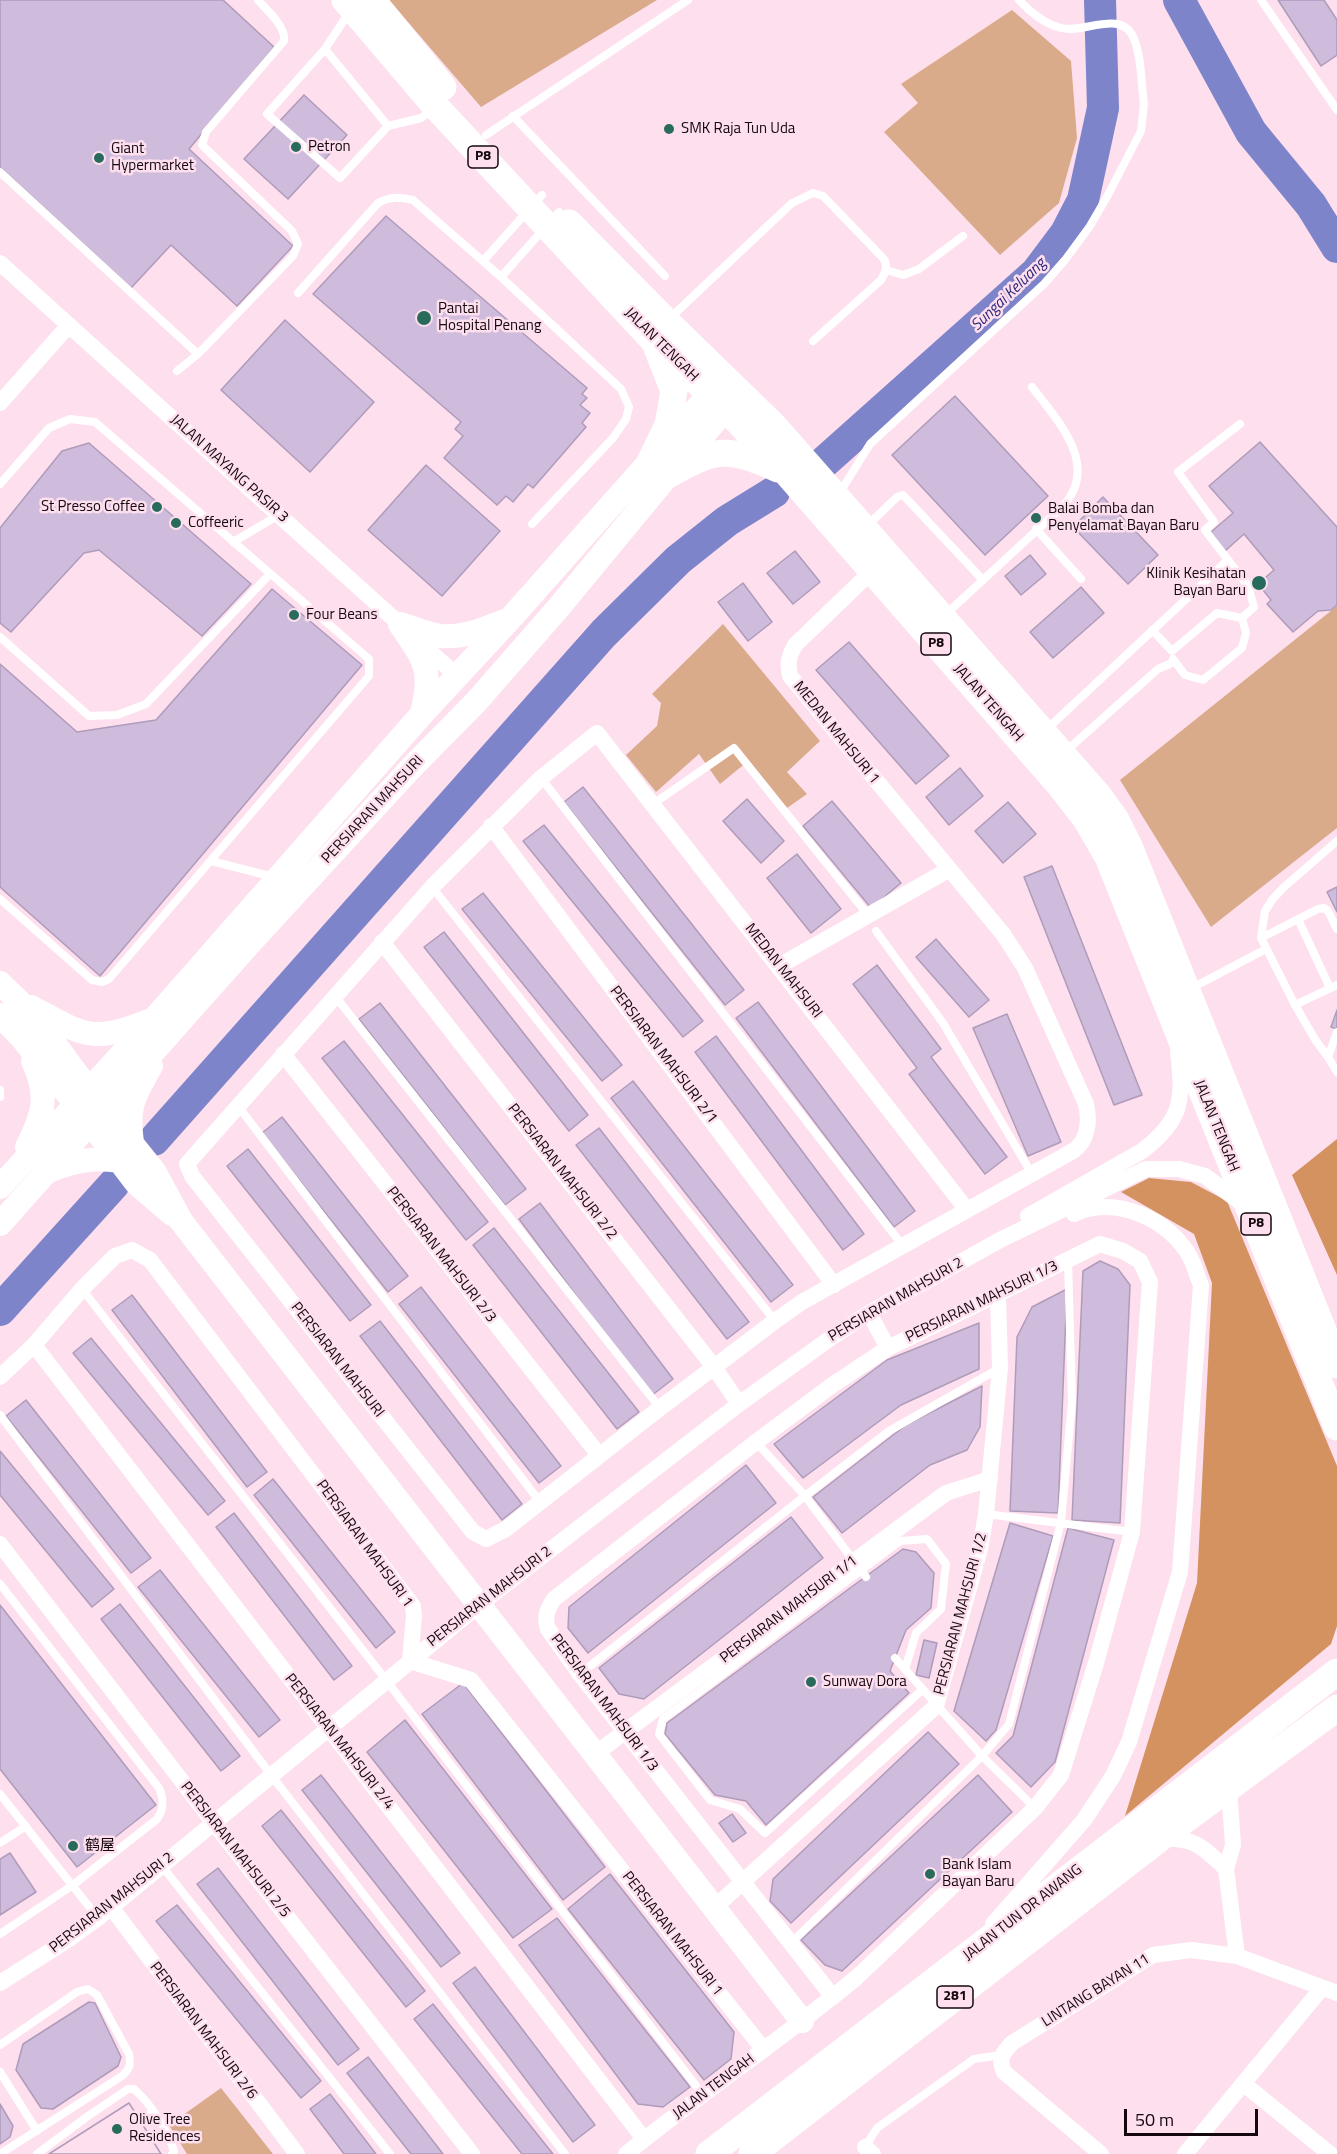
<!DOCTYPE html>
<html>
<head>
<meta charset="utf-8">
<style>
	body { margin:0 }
	#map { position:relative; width:1337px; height:2154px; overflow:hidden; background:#fedfee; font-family:"Titillium Web",sans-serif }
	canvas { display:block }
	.scale { position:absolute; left:1124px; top:2109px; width:134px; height:27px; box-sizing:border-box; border:3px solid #14080e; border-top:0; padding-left:8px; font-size:18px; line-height:21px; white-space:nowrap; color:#14080e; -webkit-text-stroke:4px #fedfee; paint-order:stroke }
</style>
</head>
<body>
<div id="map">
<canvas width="1337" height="2154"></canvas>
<div class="scale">50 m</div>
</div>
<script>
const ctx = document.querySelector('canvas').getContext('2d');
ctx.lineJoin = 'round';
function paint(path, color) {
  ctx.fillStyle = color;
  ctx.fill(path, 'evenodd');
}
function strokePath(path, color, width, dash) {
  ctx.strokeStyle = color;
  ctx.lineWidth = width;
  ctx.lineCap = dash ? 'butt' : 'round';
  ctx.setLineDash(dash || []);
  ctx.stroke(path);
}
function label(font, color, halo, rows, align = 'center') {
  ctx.font = font + ' "Titillium Web","Noto Sans SC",sans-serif';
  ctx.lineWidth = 5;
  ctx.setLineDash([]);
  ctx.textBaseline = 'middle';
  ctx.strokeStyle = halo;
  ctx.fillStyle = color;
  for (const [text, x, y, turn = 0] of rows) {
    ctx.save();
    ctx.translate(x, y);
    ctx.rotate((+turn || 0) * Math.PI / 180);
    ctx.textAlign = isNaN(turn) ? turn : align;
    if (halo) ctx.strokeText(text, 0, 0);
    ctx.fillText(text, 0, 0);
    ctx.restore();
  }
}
const green = new Path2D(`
	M389,0H657L481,107Z
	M1012,10L1071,61L1077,138L1059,203L1000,255L884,132L918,103L901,84Z
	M1337,606V828L1211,927L1120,780Z
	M723,624L820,741L787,772L807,794L787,808L747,762L720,784L699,754L656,792L626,755L657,726L661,703L652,694Z
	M221,2088L273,2154H187L169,2125Z`);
const forest = new Path2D(`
	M1337,1139V1275L1292,1175Z
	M1149,1178L1191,1182L1227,1201L1337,1466V1626L1331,1644L1125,1816L1197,1583L1212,1283L1194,1234L1121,1192Z`);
const river = new Path2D(`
	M1179,0L1251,132L1311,205L1337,247
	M822,464L1036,273L1066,233L1083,200L1103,108L1100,0
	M154,1140L604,633L678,560L727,521L774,492
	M0,1310L114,1184`);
const building = new Path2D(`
	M0,0H223L274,47L189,149L293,246L237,306L171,245L131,288L0,167Z
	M1278,0H1324L1337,20V55L1321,66Z
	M304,95L347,135L288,199L244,159Z
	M386,216L587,388L582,394L587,398L580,405L590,413L582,423L586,427L533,488L528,484L513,502L506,496L497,505L444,458L463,436L455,429L461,422L313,294Z
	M285,320L374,402L310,472L221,390Z
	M955,396L1048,496L985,555L892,455Z
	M1260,442L1337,527V605L1331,610L1318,611L1293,632L1267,604L1271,600L1258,584L1274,570L1244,534L1225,551L1211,532L1233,513L1209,486Z
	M89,443L251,584L202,636L99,550L84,553L11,632L0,623V528L62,451Z
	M426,465L500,531L442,596L368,530Z
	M1103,497L1158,555L1128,584L1073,527Z
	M795,551L820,582L793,604L767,573Z
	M1030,555L1046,574L1021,595L1005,576Z
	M743,583L772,622L748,641L718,602Z
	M1081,587L1104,613L1053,658L1030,632Z
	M272,589L362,665L100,976L0,887V664L77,732L156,720Z
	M849,642L949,756L916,784L816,670Z
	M960,768L983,796L949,825L926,797Z
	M583,787L744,990L725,1005L564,802Z
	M747,799L784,841L761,863L723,821Z
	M832,801L901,883L871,908L803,826Z
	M1008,802L1036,834L1003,863L975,831Z
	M544,825L703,1021L683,1037L523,841Z
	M797,854L841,909L811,933L767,878Z
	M1052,866L1142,1095L1114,1105L1024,877Z
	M1337,887V912L1327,892Z
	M483,893L622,1065L602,1081L462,909Z
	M444,932L588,1115L569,1131L424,947Z
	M936,939L989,1000L969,1017L916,957Z
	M877,965L941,1049L931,1057L1007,1157L985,1174L909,1074L917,1068L853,984Z
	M758,1002L915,1211L894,1227L736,1018Z
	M380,1003L526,1189L505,1205L359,1019Z
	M1337,1010V1029L1331,1027Z
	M1007,1014L1061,1142L1028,1156L973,1028Z
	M716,1036L864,1234L843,1250L695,1052Z
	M344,1041L488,1222L466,1240L322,1058Z
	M633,1081L793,1285L771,1302L611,1098Z
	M282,1117L408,1276L388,1292L262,1133Z
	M599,1128L749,1322L727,1339L576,1145Z
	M248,1149L371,1305L350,1321L227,1166Z
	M540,1203L673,1379L651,1396L519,1219Z
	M494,1228L639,1412L617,1429L473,1245Z
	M1100,1261L1118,1269L1130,1285L1120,1523L1072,1520L1083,1271Z
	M421,1287L561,1466L539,1483L399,1304Z
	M1067,1289L1058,1513L1010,1511L1017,1337L1032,1307Z
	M132,1295L267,1472L247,1487L112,1310Z
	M380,1321L522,1504L502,1520L360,1336Z
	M979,1323V1369L901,1405L803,1478L774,1444L887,1360Z
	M91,1338L225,1501L208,1515L73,1353Z
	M982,1386L980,1427L967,1450L930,1465L842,1533L813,1497L906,1425Z
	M26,1400L151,1558L131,1573L6,1416Z
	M0,1451L114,1589L92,1607L0,1495Z
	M746,1465L776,1503L588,1653L568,1628L569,1607Z
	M273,1479L395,1632L376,1648L254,1495Z
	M234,1513L352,1666L334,1680L216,1527Z
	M791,1517L823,1558L644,1699L619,1694L599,1668Z
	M1010,1523L1053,1536L996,1730L986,1741L954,1711Z
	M1068,1528L1114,1540L1055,1762L1031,1787L996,1753L1013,1736Z
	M903,1549L916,1552L934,1573L931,1608L906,1630L890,1671L909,1693L766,1825L746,1801L715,1795L665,1734L667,1723Z
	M160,1570L280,1720L259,1737L138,1587Z
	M120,1604L240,1756L221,1771L101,1619Z
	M0,1605L156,1805L77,1867L0,1769Z
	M924,1640L937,1643L929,1678L916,1675Z
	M463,1683L605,1867L563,1900L422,1714Z
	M405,1720L552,1909L513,1938L367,1752Z
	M928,1732L959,1764L791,1923L770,1901L773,1879Z
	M321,1775L460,1953L441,1967L302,1790Z
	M978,1775L1012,1812L842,1971L825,1965L801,1940Z
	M281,1810L425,1991L406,2007L262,1826Z
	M732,1814L746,1833L733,1842L719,1823Z
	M10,1853L36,1892L0,1915V1859Z
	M218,1868L359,2049L338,2065L197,1884Z
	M610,1874L734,2032L731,2059L704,2080L568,1909Z
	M177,1905L321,2081L301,2098L156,1921Z
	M557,1918L690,2087L663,2107L638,2104L519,1945Z
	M475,1967L595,2125L573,2142L453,1983Z
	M89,2002L95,2003L121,2057L118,2066L53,2109L41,2108L16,2070L23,2044Z
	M433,2004L553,2154H522L414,2019Z
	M368,2057L443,2154H411L347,2073Z
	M330,2094L376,2154H344L310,2109Z
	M129,2103L161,2154H49Z
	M129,2103L161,2154H49Z
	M0,2104L13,2126L10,2137L0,2144Z`);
const lane = new Path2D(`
	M1261,0L1337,110
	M350,11L325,49L267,114L340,178L388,126L421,118L434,109
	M325,49L388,126
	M513,116L665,276
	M486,135L688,0
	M0,172L198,354
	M483,261L542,195
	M886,270L903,275L919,269L963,236
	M501,277L559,212
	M298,293L378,203C391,196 399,197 413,200L501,277L621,389L629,407L626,419L613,438L532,524
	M669,319L792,203L813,193L823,196L883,258C889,266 885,273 881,280L813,341
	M177,371L198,354L293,256L298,244L292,231L202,145L206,132L284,41C286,26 267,11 258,0
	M0,484L49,428L70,419L95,422L369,659V676L109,979L102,982L92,980L0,899
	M839,494L870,444L1044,284L1065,260L1090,226L1108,195L1141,131L1144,104L1143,95C1141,77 1141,56 1134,39C1122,8 1084,34 1061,28C1045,24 1031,13 1019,0
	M867,526L897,497L903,495L983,580
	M1036,529L1081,579
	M233,542L279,515
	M945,615L1062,507C1101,466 1058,421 1032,387
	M1152,630L1172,651L1217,613L1242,618L1254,607L1248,586L1205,530L1214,522L1178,472L1240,424
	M0,637L89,716L117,715L146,704L270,574
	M1173,659L1185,675L1203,680L1242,648L1246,633L1242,618
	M1046,730L1228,560
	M1066,751L1158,669L1174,662
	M541,778L903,1246
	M653,804L734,748L868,915
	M1337,841L1283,888L1272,900L1265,911L1261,938L1295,1005L1316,1041L1328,1057L1337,1072
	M211,861L274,877
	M432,887L775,1321
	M1298,919L1330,988
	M876,931L943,1023L1032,1174
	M1261,938L1318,909L1324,908L1328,911L1337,929
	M1190,989L1266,949
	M335,996L660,1408
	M1295,1005L1337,985
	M1328,1057L1337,1032
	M0,1090V1097
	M238,1106L540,1502
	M82,1289L386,1680L703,2095
	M0,1415L271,1775L565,2154
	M756,1442L805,1496L866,1577
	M986,1514L1132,1532
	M0,1584L159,1788C164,1799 164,1811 156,1820L73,1885L0,1934
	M895,1658L982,1756L1035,1808
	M905,1669L916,1633L941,1609L946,1564L927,1539L900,1541L663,1719L659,1734L710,1800L740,1809L765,1833L922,1690
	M580,1674L805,1496L889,1431L1000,1368
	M0,1794L98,1918
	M0,1843L26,1826
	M161,1865L390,2154
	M791,1943L982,1756L1009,1724L1061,1522L1072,1402L1068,1259
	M0,2045L77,1992L88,1989L97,1995L129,2054C131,2064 130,2069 122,2076L0,2154
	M0,2072L37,2131
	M144,2118L153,2111
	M865,2147L877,2128L974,2059L1001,2055
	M37,2154L88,2116L128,2089H134C151,2104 167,2129 174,2151L172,2154`);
const street = new Path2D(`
	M0,263L457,676
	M0,403L69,325
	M872,571L795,645C789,656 787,663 790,676L1003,934L1025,968L1086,1104C1090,1121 1088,1141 1073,1151L802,1302L775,1321L660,1408L506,1529L486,1539L473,1532L192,1176L187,1164L432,887L541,778L597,733L967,1210
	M491,826L834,1285
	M382,942L714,1367L739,1404
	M779,966L948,870
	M283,1054L599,1455
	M1028,1216L1142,1151C1182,1121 1184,1100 1178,1052
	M869,1313L888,1348
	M34,1345L644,2139
	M0,1377L34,1345L82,1289L115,1256L132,1250L150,1260L413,1606L414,1617L410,1661
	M0,1544L214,1823L472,2154
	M410,1661L471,1680L764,2050
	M595,1754L946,1493L990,1479
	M1229,1789L1233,1845L1226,1869L1237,1956
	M1160,1839C1194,1837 1202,1846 1226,1869
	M111,1907L297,2154
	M714,1908L936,1706L980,1549L986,1514L1000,1368L998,1295
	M993,1924L1084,1820L1113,1776L1129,1742L1180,1572L1201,1285C1197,1277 1195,1267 1191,1259C1171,1219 1114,1194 1074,1214
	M0,1983L69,1939L98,1918L479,1605L739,1404L832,1337L869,1313L1000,1240L1146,1169H1179L1205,1176L1247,1207
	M1244,2084L1330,2154
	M865,2147L873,2154
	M626,2154C701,2093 781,2040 856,1978L1035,1808L1061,1775L1096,1663L1132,1532L1150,1282L1140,1261L1123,1251L1100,1244L888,1348L831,1386L756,1442L554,1599C547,1609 544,1617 548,1629L580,1674L833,1997
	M1101,2154L1004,2072C998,2058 1002,2054 1012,2043L1153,1955L1191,1950L1237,1956L1337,1993
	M1185,2154L1322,1988`);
const secondary = new Path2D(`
	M400,624C413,628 427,634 441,636C464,638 484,629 505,621
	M400,624C425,661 433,668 422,714
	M0,983L35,1017L88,1089L154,1171L181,1221L802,2021
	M31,1007C83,1035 92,1044 149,1021
	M0,1015L21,1037L75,1103L137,1184L172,1214
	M132,1143C127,1107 133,1097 151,1066
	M27,1147C44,1114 49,1095 33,1061
	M49,1171C73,1161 93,1157 119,1161
	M0,1187L154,1019L422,714L510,619L723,379
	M0,1224L250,943L410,769L476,702L559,607L668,475L739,394`);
const primary = new Path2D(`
	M345,0L436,107L654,341L726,409L785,471L1057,782L1086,819L1108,857L1337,1427
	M372,0L443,87
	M569,223L666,321L774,426L1098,795L1116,820L1129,846L1337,1365
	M650,462L668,425L674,391L657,348
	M668,475C715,448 728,446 778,469
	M709,2154L1337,1672
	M752,2154L1159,1839L1337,1708`);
const markers = [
	[669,129,6,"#286a5b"],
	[296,147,6,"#286a5b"],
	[99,158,6,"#286a5b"],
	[424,318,8,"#286a5b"],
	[157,507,6,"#286a5b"],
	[1036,518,6,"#286a5b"],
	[176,523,6,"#286a5b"],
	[1259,583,8,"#286a5b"],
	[294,615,6,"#286a5b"],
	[811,1682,6,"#286a5b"],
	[73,1846,6,"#286a5b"],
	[930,1874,6,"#286a5b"],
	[117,2129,6,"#286a5b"]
];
const shields = [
	[483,157,30],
	[936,644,30],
	[1256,1224,30],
	[955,1997,36]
];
const shieldNames = [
	["P8",483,157],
	["P8",936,644],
	["P8",1256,1224],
	["281",955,1997]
];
const poiNames = [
	["SMK Raja Tun Uda",681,129],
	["Petron",308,147],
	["Giant",111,149],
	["Hypermarket",111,166],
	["Pantai",438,309],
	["Hospital Penang",438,326],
	["St Presso Coffee",145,507,"right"],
	["Balai Bomba dan",1048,509],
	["Penyelamat Bayan Baru",1048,526],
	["Coffeeric",188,523],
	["Klinik Kesihatan",1246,574,"right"],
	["Bayan Baru",1246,591,"right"],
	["Four Beans",306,615],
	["Sunway Dora",823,1682],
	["鹤屋",85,1846],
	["Bank Islam",942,1865],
	["Bayan Baru",942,1882],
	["Olive Tree",129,2120],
	["Residences",129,2137]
];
const streetNames = [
	["JALAN TENGAH",661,345,45],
	["JALAN MAYANG PASIR 3",229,469,42],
	["JALAN TENGAH",988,703,49],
	["MEDAN MAHSURI 1",836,733,51],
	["PERSIARAN MAHSURI",373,810,-47],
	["MEDAN MAHSURI",783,971,52],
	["PERSIARAN MAHSURI 2/1",663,1055,53],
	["JALAN TENGAH",1216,1126,68],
	["PERSIARAN MAHSURI 2/2",562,1172,52],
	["PERSIARAN MAHSURI 2/3",441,1255,52],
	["PERSIARAN MAHSURI 2",896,1300,-30],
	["PERSIARAN MAHSURI 1/3",982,1302,-26],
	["PERSIARAN MAHSURI",337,1360,52],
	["PERSIARAN MAHSURI 1",364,1544,54],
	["PERSIARAN MAHSURI 2",490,1597,-38],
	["PERSIARAN MAHSURI 1/1",789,1610,-37],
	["PERSIARAN MAHSURI 1/2",961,1614,-75],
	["PERSIARAN MAHSURI 1/3",604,1703,53],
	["PERSIARAN MAHSURI 2/4",339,1742,52],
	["PERSIARAN MAHSURI 2/5",235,1850,52],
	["PERSIARAN MAHSURI 2",112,1903,-38],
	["JALAN TUN DR AWANG",1023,1913,-38],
	["PERSIARAN MAHSURI 1",672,1934,52],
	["LINTANG BAYAN 11",1096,1991,-32],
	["PERSIARAN MAHSURI 2/6",203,2031,53],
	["JALAN TENGAH",714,2087,-37]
];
const waterNames = [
	["Sungai Keluang",1009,295,-44]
];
paint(green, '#d9ab8b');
paint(forest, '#d59261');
strokePath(river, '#7d84c9', 32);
paint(building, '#cfbbdb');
strokePath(building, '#af9bba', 1.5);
strokePath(lane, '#fff', 8);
strokePath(street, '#fff', 16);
strokePath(secondary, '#fff', 24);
strokePath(primary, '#fff', 27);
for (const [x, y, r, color] of markers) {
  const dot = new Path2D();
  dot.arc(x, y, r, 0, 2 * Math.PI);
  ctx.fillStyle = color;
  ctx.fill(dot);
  strokePath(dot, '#fedfee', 2);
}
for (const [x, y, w] of shields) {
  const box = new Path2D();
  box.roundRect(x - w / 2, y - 11, w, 22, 4.5);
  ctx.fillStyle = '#fedfee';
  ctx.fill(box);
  strokePath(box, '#14080e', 1.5);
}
label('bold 14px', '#14080e', null, shieldNames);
label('15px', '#14080e', '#fedfee', poiNames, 'left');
label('15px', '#14080e', '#fedfee', streetNames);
label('italic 16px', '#2d2a7c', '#fedfee', waterNames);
</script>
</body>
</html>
